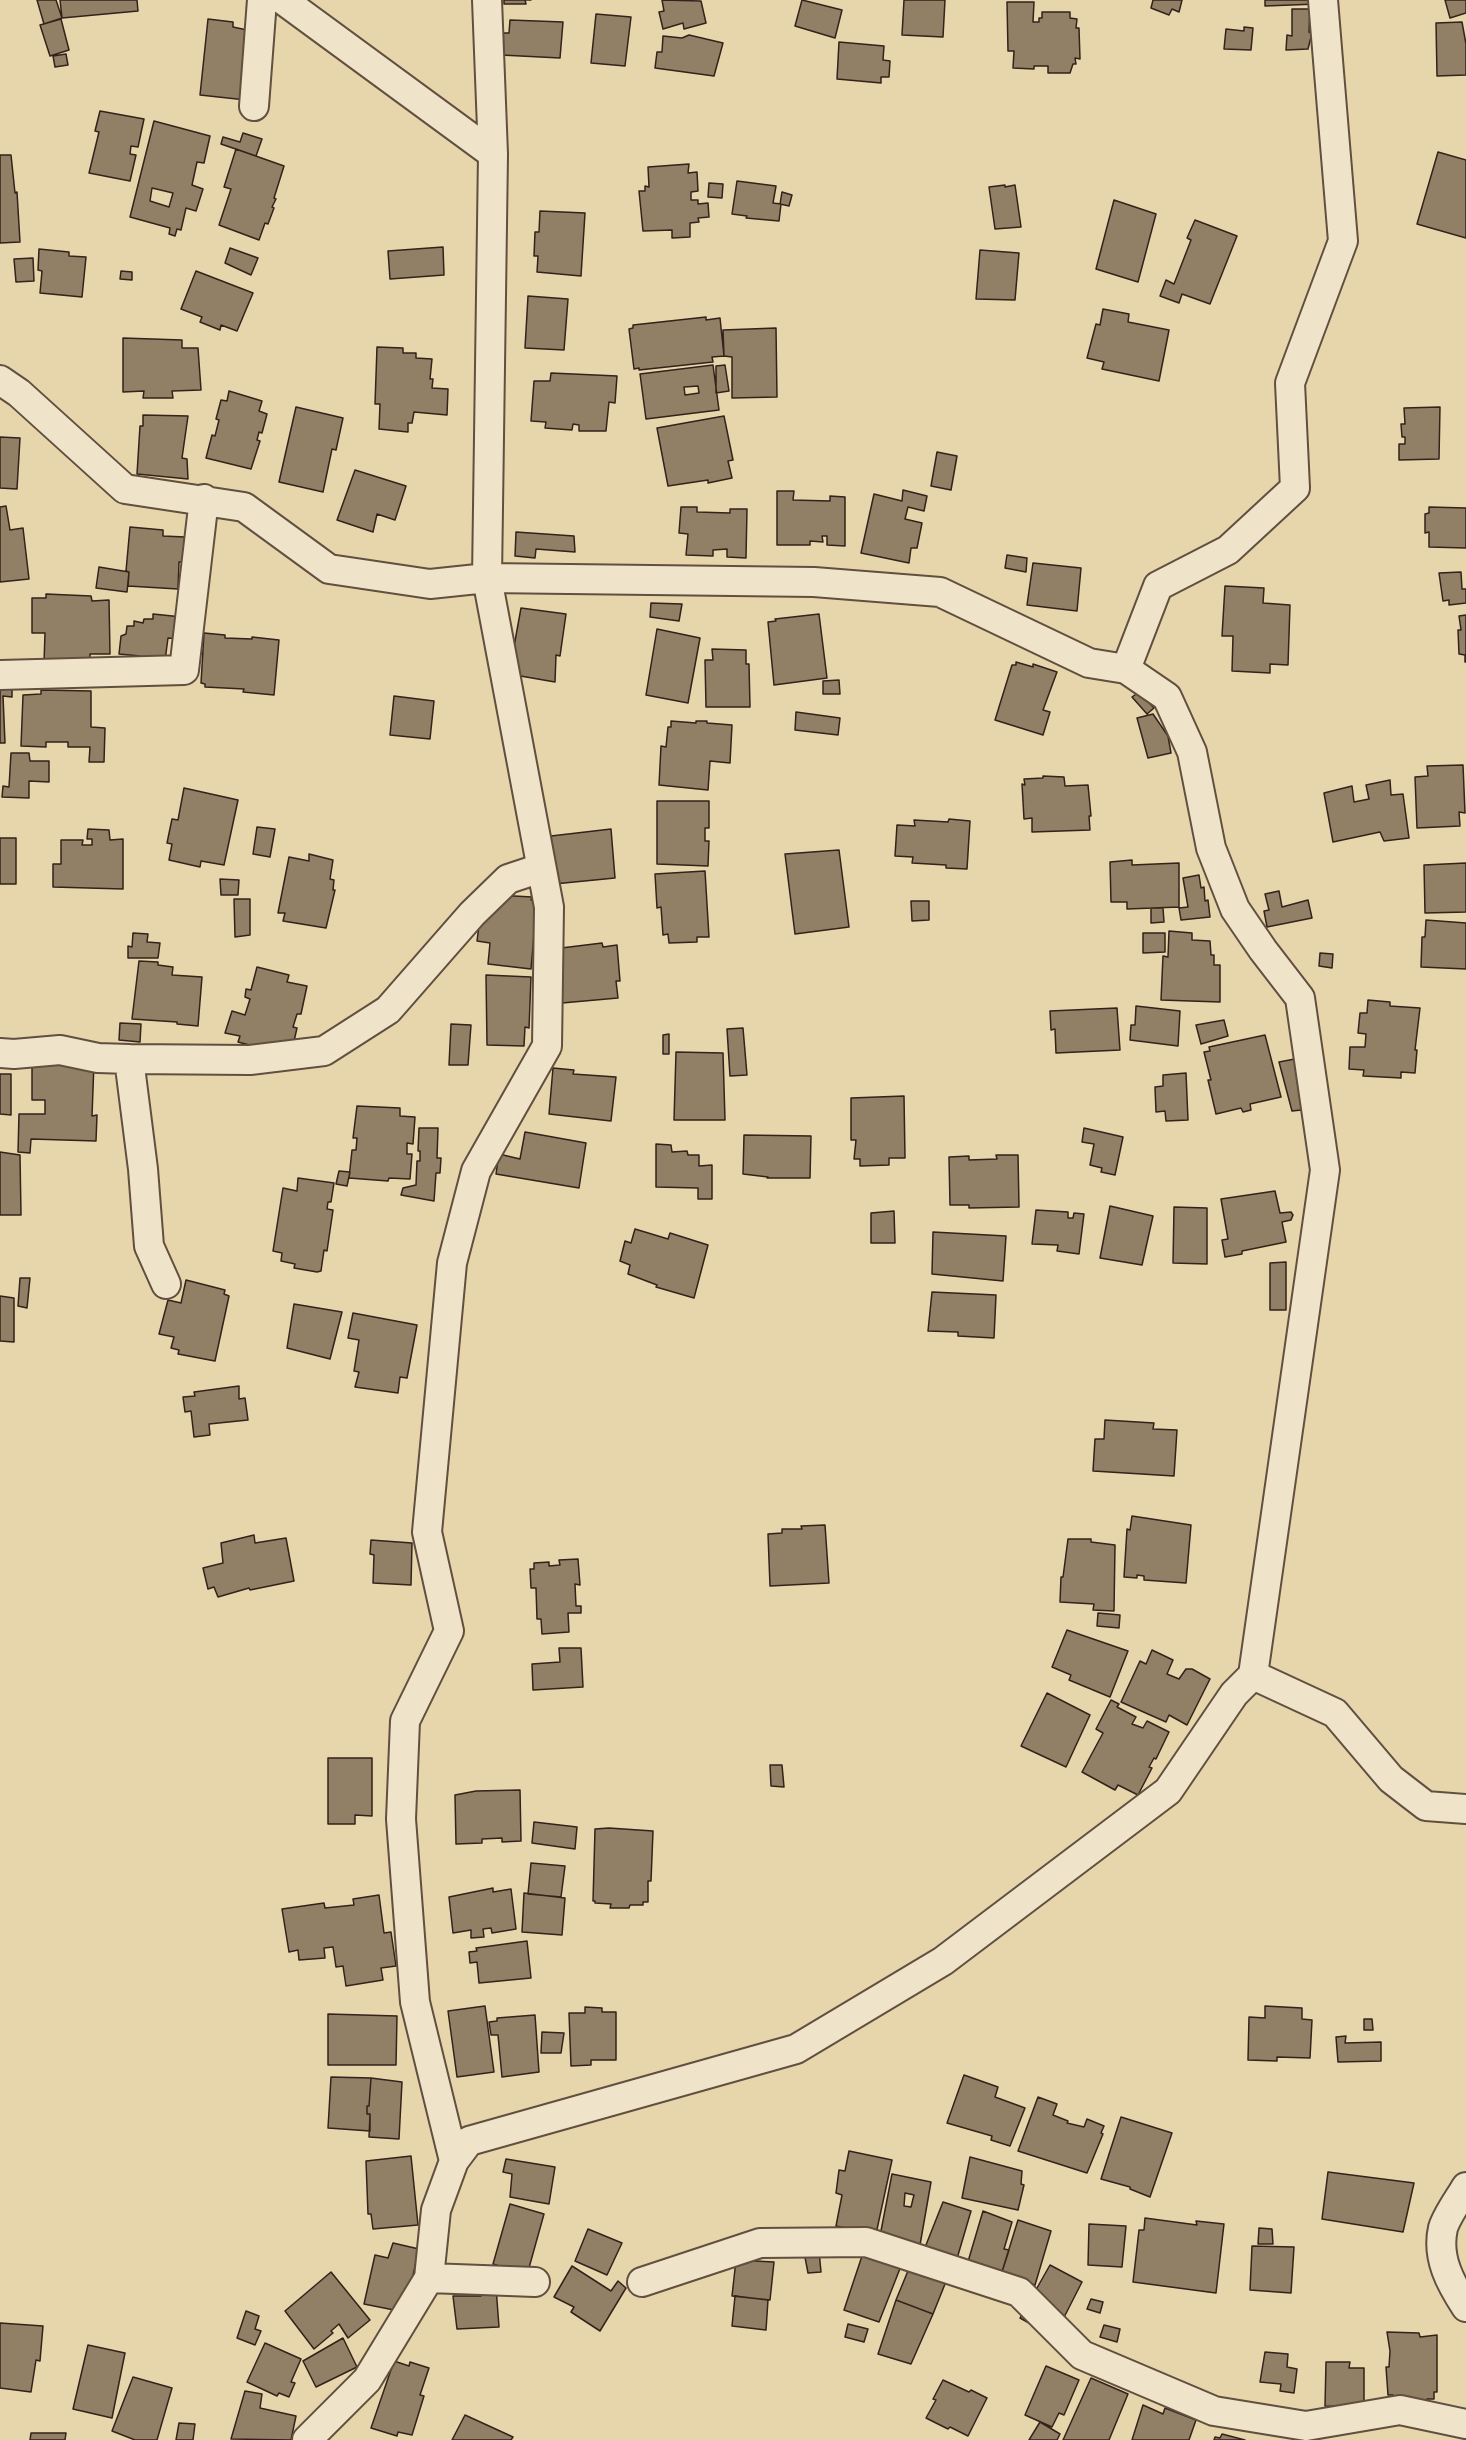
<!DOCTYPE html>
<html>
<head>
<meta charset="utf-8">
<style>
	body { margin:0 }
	canvas { display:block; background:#e7d5ac }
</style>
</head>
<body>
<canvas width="1466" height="2440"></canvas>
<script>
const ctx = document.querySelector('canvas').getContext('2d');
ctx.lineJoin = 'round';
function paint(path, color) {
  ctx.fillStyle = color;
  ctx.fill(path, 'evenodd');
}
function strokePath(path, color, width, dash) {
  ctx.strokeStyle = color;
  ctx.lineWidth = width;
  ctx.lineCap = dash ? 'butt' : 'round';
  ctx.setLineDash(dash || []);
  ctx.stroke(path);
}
const building = new Path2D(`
	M37,0H56L62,18L44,24Z
	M60,0H137L138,11L62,18Z
	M504,0H531H525L526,4H504Z
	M662,0L701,1L706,23L684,29L683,23L663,29L659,12L664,11Z
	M802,0L842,10L835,38L795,26Z
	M904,0H945L943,37L902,35Z
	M1153,0H1182L1179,12L1172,9L1169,15L1151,8Z
	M1265,0H1317V4L1265,6Z
	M1445,0H1466V13L1450,18Z
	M1007,2H1034L1033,22H1039V18H1042V12H1070V18L1077,19L1076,28H1079L1080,59L1075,58L1076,64H1073L1070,73H1048V66H1034V69L1013,68L1014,51H1008Z
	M1292,9H1310L1309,32L1312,33L1308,49L1286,50L1287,35L1292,36Z
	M596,14L631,17L625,66L591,63Z
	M61,19L69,50L50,56L40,25Z
	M208,19L233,22V27L247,30L246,100L200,95Z
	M510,20L563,22L560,58L501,55L502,33H509Z
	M1462,22L1466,44V75L1437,76L1436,23Z
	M1244,27L1253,28L1251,50L1224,49L1226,29L1244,31Z
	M689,35L723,43L714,76L655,68L657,52H662L663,36L682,38Z
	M839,42L884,46L883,60L890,61L889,77H881V83L837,79Z
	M66,54L68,65L55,67L53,56Z
	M100,111L144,119L138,147L131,146L130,154L136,155L130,181L89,173L99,132L95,131Z
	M154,121L210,136L204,163L197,162L192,185L203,189L196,211L186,208L181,230L177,229L175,236L169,234L170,228L130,217ZM152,188L173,193L169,207L150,201Z
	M243,133L262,139L256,156L221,144L223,137L240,142Z
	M236,149L284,166L274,198L276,199L272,207L274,208L268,224L265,223L259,240L219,225L231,189L224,187Z
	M1438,152L1466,160V238L1417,224Z
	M0,155H11L15,193L17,192L20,242L0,243Z
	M689,164L688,173L697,172L698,191L691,192V200H698V204L708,203L709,217L698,218L699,222L690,223V237L672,238V230L643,231L639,191H645V186L649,187L648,167Z
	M737,181L776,186L773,203L781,204L779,221L746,218L747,216L732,214Z
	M709,183L723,184L722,198L708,197Z
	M1005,185V187L1015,185L1021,227L995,229L989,187Z
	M782,192L792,195L789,206L780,204Z
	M1114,200L1156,214L1138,282L1096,269Z
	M540,211L585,213L581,276L537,272L538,256H534L535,232H539Z
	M1195,220L1237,236L1210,304L1182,294L1179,303L1160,296L1166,280L1174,284L1191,240L1187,238Z
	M443,247L444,275L390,279L388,251Z
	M230,248L258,258L251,275L225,263Z
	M39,249L69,252V256L86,257L82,297L40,293L42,271L38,270Z
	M980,250L1019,253L1015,300L976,299Z
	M33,258L34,281L16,282L14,259Z
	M121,271L132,272V280L120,279Z
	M196,271L253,293L237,331L221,325L220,330L200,322L202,317L181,309Z
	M528,296L568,299L564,350L525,348Z
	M1103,309L1129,314L1128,322L1169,330L1159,381L1102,369L1104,362L1087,358L1096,324L1100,325Z
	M706,317V320L720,318L724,356L712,357L713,362L639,370V368L634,369L629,329L633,328V325Z
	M776,328L777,397L732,398V357L724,356L723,330Z
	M123,338L182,340V348H198L201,390L172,391L173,398H143L144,391L123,392Z
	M377,347L403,348V353H416V358L432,359L430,379H433L432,388L448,389L447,415L414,412L412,423H408V432L379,429L380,404H375Z
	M713,365L719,410L646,419L640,374ZM698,386L699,393L685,395L684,387Z
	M725,365L729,391L716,393V366Z
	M551,373L617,376L615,403L609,402L606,431H579V425L573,424L572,430L545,428L546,422L531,421L534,381H550Z
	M229,391L262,401L259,411L267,414L262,433L259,432L257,440L260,441L251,469L206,458L212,435L215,436L219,420L216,419L221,400L227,401Z
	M296,407L343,418L336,450L332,449L323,492L279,482Z
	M1440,407L1439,459L1399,460V444H1405V437H1402L1401,424H1405L1404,408Z
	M143,415L188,416L182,458L187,459L188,479L137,474L140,426H143Z
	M724,416L733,460L728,461L732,478L708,483V480L668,486L657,428Z
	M0,437L20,438L17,489L0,488Z
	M937,452L957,456L951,490L931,486Z
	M355,470L406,486L395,520L377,514L373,532L337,520Z
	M903,490L927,496L924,511L908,507L905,519L922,523L917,548H911L909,563L861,553L874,494L902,501Z
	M777,491H794L793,500L830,501V496L845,497V546L827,545V536H822L823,542L810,541V545H777Z
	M6,506L10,530L23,528L29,579L0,582V507Z
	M681,507H697V512L730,513V509H747L746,558L727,557V549L713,550V556L686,555L688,534L679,533Z
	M1429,507L1466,508V548L1429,547V532L1425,533V514L1429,513Z
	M130,527L163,530V536L185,537L184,562H179L178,589L128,586L129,572L126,571Z
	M516,532L574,536L575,552L536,549L535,558L515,556Z
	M1007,555L1027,558L1026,572L1005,568Z
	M1033,563L1081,568L1077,611L1027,605Z
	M99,567L129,572L127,592L96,588Z
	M1461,572L1462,589H1466V603L1449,605V600L1443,601L1439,573Z
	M1225,586L1264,588L1263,603L1290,605L1288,665L1270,664V673L1232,671L1233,636H1222Z
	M46,594L91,596L92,601L109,600L110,654H90V664L44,663L45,633H32V598H46Z
	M651,603L682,604L679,621L650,617Z
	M521,608L566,614L560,656L556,655L555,682L509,674Z
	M153,614L182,617L180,639L168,638L164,668L139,667L140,656L119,654L121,636L126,634L127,626H134V621L143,623L144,619H153Z
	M819,614L827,678L774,685L768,622L776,621L775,619Z
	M1466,615V662H1465V655L1459,654L1458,630H1461L1459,616Z
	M657,629L700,638L688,703L646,695Z
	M204,633L225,635V638L252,639V637L279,640L274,695L243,692L244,689L205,687V684L201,683Z
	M712,649L746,650V664H749L750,707H706L705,660H713Z
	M1016,662L1033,667V664L1057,672L1043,710L1050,712L1043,735L995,720L1012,665H1016Z
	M839,680L840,694H823V681Z
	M0,683L12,684V697L3,696L5,743H0Z
	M41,690L91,691V727L105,728L104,762H89L90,747H68V742H46V747L21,746L23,695L41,694Z
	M1139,692L1154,708L1147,714L1132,697Z
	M394,696L434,701L430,739L390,735Z
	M796,712L840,718L838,735L795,730Z
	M1153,714L1168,736L1171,753L1148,758L1137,718Z
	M671,721L696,723V721H707V723L732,725L730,763L710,761L708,790L659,785L661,746L666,747L668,727H671Z
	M11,753H29L30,761H49V782L29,781V798L2,797L3,786L9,787Z
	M1463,765L1465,813L1459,812L1460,826L1417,828L1415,777L1428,776L1427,766Z
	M1043,776L1064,777L1065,786L1088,785L1091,816H1089L1090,830L1032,832V818L1024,819L1022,784L1025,785L1024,779L1043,778Z
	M1390,780L1391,795L1403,794L1409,838L1384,841L1380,832L1333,842L1324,793L1352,786L1354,802L1369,799L1366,785Z
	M184,788L238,800L224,865L201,861L200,867L169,860L172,844L167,843L172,819L178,820Z
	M657,801H709V828H705V841H709L708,866L657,864Z
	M949,819L970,821L967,869L946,868V865L912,863L913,857L895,856L897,825L915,826L914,820L948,822Z
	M257,827L275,829L270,857L253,854Z
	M88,829L109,830L110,840L123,839V889L53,887V864H61V840H83L82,845H92V839H87Z
	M611,829L615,878L554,884L551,836Z
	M0,838H16V884H0Z
	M839,850L849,927L795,934L785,854Z
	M309,854L333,860L330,879L334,880L333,890H335L326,928L283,921L285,913H278L289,857L309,861Z
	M1132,860V865L1179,863V907L1127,909V902H1111L1110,862Z
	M1466,863V912L1425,913L1424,865Z
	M705,871L709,937H697V942L669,943L668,934L663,935L661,907L657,908L655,874Z
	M1199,875L1201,888L1204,887L1205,901L1208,900L1210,917L1181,920L1179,908L1188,907L1183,878Z
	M220,879L239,880L238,895H221Z
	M1279,891L1282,907L1308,900L1312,918L1267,927L1264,911L1269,910L1265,894Z
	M496,895L532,897L531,900H537L531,969L488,964L490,943L477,941L481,910Z
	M234,899H250V935L235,937Z
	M911,901H929V920L912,921Z
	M1151,908H1163L1164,922L1151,923Z
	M1426,920L1466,923V969L1421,967L1422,937H1425Z
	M1169,931L1192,933V940L1210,941L1211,955H1214V965H1220V1002L1161,1000L1163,956L1168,957Z
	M133,933L148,934L147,942L160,943L158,958H128V946L132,947Z
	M1143,933H1165V952L1143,953Z
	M602,943L603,947L617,945L620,981H616L618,998L562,1003L553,949Z
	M1320,953L1333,954L1332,968L1319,966Z
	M139,961L158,962V965L173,967L172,975L202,977L198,1026L177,1024V1022L132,1019Z
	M257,967L289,975L287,982L307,986L301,1014H297L293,1027L297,1028L292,1050L276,1052L238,1042L240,1036L225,1033L232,1011L245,1015L250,999L245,997L246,989L251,990Z
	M486,975L531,977L529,1028L525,1027L524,1046L487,1045Z
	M1368,1000L1390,1002V1006L1420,1008L1415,1050H1417L1415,1073L1401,1072V1078L1363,1076L1364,1070L1349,1069L1350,1047H1365L1366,1034L1358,1033L1360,1013H1367Z
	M1136,1006L1180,1011L1178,1046L1130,1040L1131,1025H1135Z
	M1117,1008L1120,1050L1056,1053L1055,1029L1051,1030L1050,1011Z
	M1224,1020L1228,1036L1201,1044L1196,1025Z
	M120,1023L141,1024L140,1042L119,1040Z
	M451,1024L471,1025L468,1065H449Z
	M743,1028L747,1075L730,1076L727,1029Z
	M669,1034V1054H663V1035Z
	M1265,1035L1281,1097L1250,1104L1251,1110L1243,1112L1241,1108L1216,1114L1208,1080H1211L1204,1052L1210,1051L1209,1047Z
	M676,1052L723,1053L725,1120H674Z
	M32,1058L94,1063L92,1116L97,1115L96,1141L31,1139L30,1153L18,1152L19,1114H45V1100H32Z
	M1300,1058L1311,1109L1292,1111L1279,1062Z
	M553,1068L574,1070L573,1074L616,1077L611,1121L549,1114Z
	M1186,1073L1188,1120L1166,1121L1165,1111L1156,1112L1155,1087L1163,1086V1075Z
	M0,1074H11V1115L0,1114Z
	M904,1096L905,1158H889V1165L860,1166V1159H854L856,1140H851V1098Z
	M357,1106L400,1108V1116L415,1117L413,1144L407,1143V1154H412L410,1179L389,1178L388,1181L349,1178L352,1150H356L357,1138H353Z
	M419,1128H438L437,1158H441L440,1173H436L434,1201L401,1195L403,1188L416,1185L417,1161H420V1151H418Z
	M1084,1128L1123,1137L1115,1175L1101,1172L1102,1168L1090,1165L1094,1144L1082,1142Z
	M525,1132L586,1143L579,1188L496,1174L499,1154L520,1159Z
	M744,1135L811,1136L810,1178H767L768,1177L743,1174Z
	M656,1144L671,1145L672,1152L687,1151L688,1155H699V1166L712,1165V1199H698V1188L656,1187Z
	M0,1152L20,1155L21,1215H0Z
	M996,1155H1018L1019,1207L969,1208V1205H950L949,1157L969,1156V1160L997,1159Z
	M339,1171L350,1172L347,1186L336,1184Z
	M298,1178L334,1183L331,1202H328L327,1209L333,1210L327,1251L324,1250L321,1271L317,1272L294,1268L295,1264L281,1261L282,1253L273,1251L283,1188L297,1191Z
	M1275,1191L1280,1213L1291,1212L1293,1215L1291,1220L1282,1222L1286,1242L1242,1251V1254L1225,1257L1222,1240L1228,1239L1221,1199Z
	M1110,1206L1153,1216L1142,1265L1100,1258Z
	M1174,1207L1207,1208V1264L1173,1263Z
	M1036,1210L1068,1212V1218H1073L1074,1213L1084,1214L1079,1254L1057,1251L1058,1245L1032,1244Z
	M894,1211L895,1243H871V1213Z
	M635,1229L668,1239L670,1233L708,1245L694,1298L656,1287L657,1285L628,1274L630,1265L620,1261L625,1241L631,1243Z
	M933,1232L1006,1236L1003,1281L932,1274Z
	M1286,1262V1310H1270V1263Z
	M20,1278H30L27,1308L18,1306Z
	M186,1280L225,1290L224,1294L229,1296L215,1361L178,1354L179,1350L171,1348L174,1337L159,1334L168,1300L181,1303Z
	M932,1292L996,1295L994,1338L958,1336V1332L928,1331Z
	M0,1296L14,1298V1342L0,1341Z
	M294,1304L342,1312L330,1359L287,1348Z
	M353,1313L417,1325L407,1378L400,1377L398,1393L355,1387L359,1372L354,1371L359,1340L348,1338Z
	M239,1386V1399L245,1398L248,1420L209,1424L210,1435L194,1437L191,1411L185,1412L183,1397L195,1396L194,1392Z
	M1105,1420L1154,1423L1153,1429L1177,1430L1174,1476L1093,1471L1095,1439H1104Z
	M1132,1516L1191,1525L1186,1583L1144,1580V1576L1137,1575V1578L1124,1577L1127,1529L1130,1530Z
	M825,1525L829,1583L770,1586L768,1534L782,1533V1529H802L801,1526Z
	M254,1535L255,1543L286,1538L294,1581L250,1590L249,1588L218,1597L214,1587L208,1589L203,1568L223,1563L221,1543Z
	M1068,1539H1091V1542L1115,1545L1114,1611L1093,1610L1094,1604L1060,1602L1061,1577H1063Z
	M371,1540L412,1543L411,1585L373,1583L374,1555L370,1554Z
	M578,1559L580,1585L575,1584L576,1606H581V1613H568L569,1632L542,1634L541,1619H537L536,1588H531L530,1569H534V1563L549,1562V1566L560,1565L559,1560Z
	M1098,1613L1120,1615L1119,1628L1097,1626Z
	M1067,1630L1128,1651L1110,1697L1069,1680L1071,1675L1052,1667Z
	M559,1648H581L583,1687L533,1690L532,1664L560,1662Z
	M1152,1650L1173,1660L1167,1674L1179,1679L1186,1669H1192L1210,1679L1187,1725L1169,1715L1166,1722L1121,1702L1140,1661L1146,1664Z
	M1047,1693L1090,1715L1066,1767L1021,1746Z
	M1111,1700L1119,1704L1117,1707L1136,1717L1132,1724L1143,1728L1147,1721L1169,1732L1156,1759L1154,1758L1149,1767L1152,1768L1138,1795L1118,1785L1115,1790L1082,1772L1103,1733L1096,1729Z
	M328,1758H372V1816L355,1815V1824H328Z
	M770,1765H782L784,1787L771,1786Z
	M520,1790L521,1841L502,1842V1838L482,1839V1843L456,1844L455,1795L476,1791Z
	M534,1822L577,1827L575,1849L532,1843Z
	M609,1828L653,1831L651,1881H648V1902H643V1905H630L629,1908H610L611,1904L595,1903V1901H593L595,1829Z
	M531,1863L565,1866L561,1897L528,1894Z
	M493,1888V1892L511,1889L516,1929L492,1933L491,1928L483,1929L484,1937L471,1938V1930L453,1933L449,1897Z
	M524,1893L565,1898L562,1935L522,1932Z
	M379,1895L384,1933L391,1932L396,1966L381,1968L383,1980L346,1986L343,1966L336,1967L333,1947L324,1948L325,1958L299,1960L298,1950L289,1952L282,1909L324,1903L325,1908L354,1905L353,1899Z
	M527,1941L531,1978L479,1983L477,1962L470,1963L469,1952L477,1951L476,1948Z
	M485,2006L494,2072L457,2077L448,2011Z
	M1265,2006L1302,2008V2019L1312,2020L1310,2058L1277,2057V2061L1248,2060L1249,2017L1265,2018Z
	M585,2007L602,2008V2012H616V2060H591V2065L571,2066L569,2013H585Z
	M328,2014L397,2016L396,2065H328Z
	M535,2015L539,2072L502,2077L498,2035H491L489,2022L497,2021V2018Z
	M1364,2019H1372L1373,2030H1364Z
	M542,2032L564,2033L561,2053H541Z
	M1346,2036L1345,2043L1381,2042V2061L1338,2062L1336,2037Z
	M964,2075L998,2087L995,2097L1025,2108L1010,2146L991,2140L992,2136L947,2123Z
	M331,2077L371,2078L369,2106H367V2114H370V2131L328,2128Z
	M371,2078L402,2082L399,2139L369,2137L370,2114H367V2106H369Z
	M1038,2097L1057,2104L1053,2115L1068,2121L1067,2123L1084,2127L1087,2119L1104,2126L1101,2133L1103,2134L1087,2173L1018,2151Z
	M1121,2117L1172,2133L1150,2197L1130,2189V2187L1101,2179Z
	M849,2151L892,2160L876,2234L836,2226L842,2195L836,2193L839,2170L845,2171Z
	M411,2156L418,2225L373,2229L371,2214H368L366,2161Z
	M970,2157L1022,2171L1021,2184L1024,2185L1018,2210L962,2198Z
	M506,2159L555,2167L549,2204L510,2197L512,2174L503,2172Z
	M1328,2172L1414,2183L1403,2232L1322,2219Z
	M892,2174L931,2182L920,2245L880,2236ZM905,2193L914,2195L911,2207L904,2206Z
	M943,2202L971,2211L956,2262L924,2250Z
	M510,2204L544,2214L527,2275L493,2264Z
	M983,2211L1012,2222L1004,2249L1009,2250L1001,2275L967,2265Z
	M1145,2218L1197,2225L1196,2221L1224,2224L1216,2293L1133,2282L1139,2230H1144Z
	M1018,2220L1051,2231L1035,2285L1001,2275Z
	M1089,2224L1126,2226L1122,2267L1088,2265Z
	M1259,2228L1272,2229L1273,2244H1258Z
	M588,2229L622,2243L607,2275L575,2261Z
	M393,2243L419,2249L407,2302L399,2311L364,2304L375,2255L388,2258Z
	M1252,2246L1294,2247L1291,2293L1250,2290Z
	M819,2251L821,2272L808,2273L804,2252Z
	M863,2253L901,2266L879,2322L844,2310Z
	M736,2260L774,2262L770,2300L732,2296Z
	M1050,2265L1082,2282L1054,2337L1020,2318Z
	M572,2266L611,2291L618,2281L626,2288L600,2331L571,2312L574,2307L554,2297Z
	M910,2266L947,2279L933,2314L896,2300Z
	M331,2272L370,2320L348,2338L339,2324L331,2331L333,2333L314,2349L285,2311Z
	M496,2287L499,2327L457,2329L453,2296H481L480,2289Z
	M735,2296L768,2300L766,2330L732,2326Z
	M1091,2299L1103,2302L1100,2313L1087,2309Z
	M896,2300L933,2314L911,2364L878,2354Z
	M246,2311L259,2316L255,2329L261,2331L255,2345L237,2338Z
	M0,2323L43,2326L40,2361L36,2360L31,2392L0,2388Z
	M848,2324L868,2329L864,2342L845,2337Z
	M1104,2325L1120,2329L1117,2342L1100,2337Z
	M1387,2332L1419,2333L1420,2337L1437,2335V2392H1434V2399H1427V2403H1393V2395H1388L1386,2367H1389L1390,2351Z
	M343,2338L357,2367L316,2387L303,2361Z
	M265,2343L301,2359L291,2382L295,2383L289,2397L279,2393L277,2396L247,2382Z
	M88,2345L125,2353L112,2418L73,2409Z
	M1265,2352L1288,2354L1287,2367L1297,2369L1294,2393L1280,2391L1281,2384L1260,2382Z
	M394,2361L409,2366L410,2362L429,2368L420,2395L424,2396L412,2435L398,2432L397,2436L371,2428Z
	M1326,2362H1350L1349,2368H1364V2407L1325,2406Z
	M1046,2366L1079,2380L1064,2415L1059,2413L1052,2427L1025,2415Z
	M133,2377L172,2388L157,2440H135L112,2431Z
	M1091,2378L1128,2394L1109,2440H1063Z
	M943,2380L969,2392L971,2390L987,2398L968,2436L950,2427L948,2429L926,2418L936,2400L933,2399Z
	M245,2391L262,2394L260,2408L296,2416L291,2440L231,2439Z
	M1143,2405L1163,2414L1165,2408L1196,2420L1189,2440H1132Z
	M465,2415L513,2437L511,2440H452Z
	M1040,2422L1060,2434L1057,2440H1029Z
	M179,2423L195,2424L193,2440H176Z
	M31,2433H66L65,2440H30Z
	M1222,2434L1245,2440H1214L1215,2437L1220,2438Z`);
const street = new Path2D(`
	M283,0L493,154
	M254,106L262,0
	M0,380L19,393L125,489L244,507L329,569L430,584L487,578L814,582L940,592L1089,663L1126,669L1167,697L1192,752L1211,848L1235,909L1263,950L1300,998L1325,1170L1253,1675L1234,1694L1168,1791L943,1961L796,2049L469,2141L454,2161L436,2210L429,2278L367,2380L307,2440
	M1126,669L1158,586L1228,550L1295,488L1290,383L1343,241L1323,0
	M0,675L184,670L204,499
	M0,1053L14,1054L60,1050L98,1058L129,1059L143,1169L149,1246L166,1284
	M129,1059L250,1060L324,1051L388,1010L472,914L508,879L541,868
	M1253,1675L1335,1713L1391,1779L1426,1806L1466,1809
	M454,2161L415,2002L401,1819L405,1721L449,1631L427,1532L452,1263L476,1171L547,1046L549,907L487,578L493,154L487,0
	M1466,2187C1459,2199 1447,2215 1443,2228C1436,2258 1451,2284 1466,2307
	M429,2278L535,2282
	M642,2282L760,2243L866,2242L1019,2292L1082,2355L1214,2411L1306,2426L1400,2410L1466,2424`);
paint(building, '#917f66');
strokePath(building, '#34221b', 1.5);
strokePath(street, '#614f3f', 32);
strokePath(street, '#efe4c9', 28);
</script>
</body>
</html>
